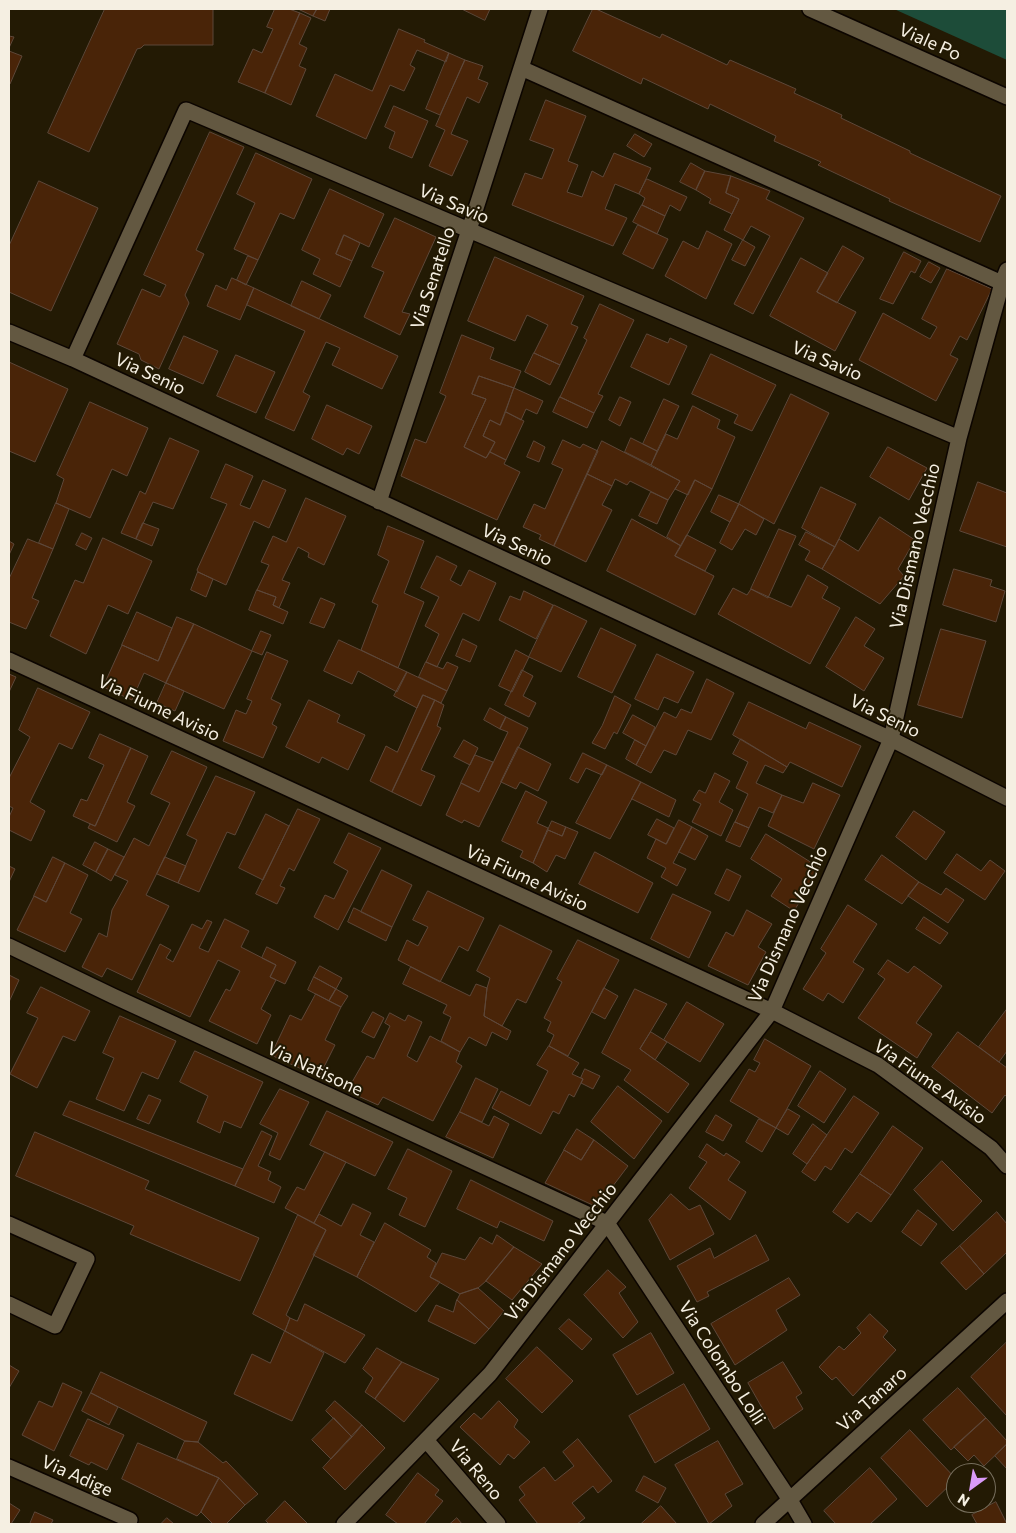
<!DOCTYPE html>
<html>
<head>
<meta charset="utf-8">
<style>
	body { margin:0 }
	#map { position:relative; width:1016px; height:1533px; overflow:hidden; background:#231a04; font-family:Commissioner,sans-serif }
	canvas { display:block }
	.frame { position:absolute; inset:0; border:10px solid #f5efe2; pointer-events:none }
	.north { position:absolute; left:946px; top:1463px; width:50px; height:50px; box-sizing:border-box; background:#231a04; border:1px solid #776f5d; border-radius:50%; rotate:212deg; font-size:14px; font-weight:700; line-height:20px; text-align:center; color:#f5efe2 }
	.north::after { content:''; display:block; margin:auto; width:18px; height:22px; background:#d99af7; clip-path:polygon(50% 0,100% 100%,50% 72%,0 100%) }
</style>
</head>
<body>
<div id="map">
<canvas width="1016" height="1533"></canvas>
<div class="frame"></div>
<div class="north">N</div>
</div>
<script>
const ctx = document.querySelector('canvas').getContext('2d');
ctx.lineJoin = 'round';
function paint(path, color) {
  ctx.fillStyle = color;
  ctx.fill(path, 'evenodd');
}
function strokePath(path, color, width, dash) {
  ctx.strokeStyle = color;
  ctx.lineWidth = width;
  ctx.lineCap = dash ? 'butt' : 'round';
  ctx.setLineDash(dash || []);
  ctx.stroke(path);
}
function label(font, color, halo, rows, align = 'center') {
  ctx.font = font + ' Commissioner,sans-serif';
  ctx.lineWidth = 4;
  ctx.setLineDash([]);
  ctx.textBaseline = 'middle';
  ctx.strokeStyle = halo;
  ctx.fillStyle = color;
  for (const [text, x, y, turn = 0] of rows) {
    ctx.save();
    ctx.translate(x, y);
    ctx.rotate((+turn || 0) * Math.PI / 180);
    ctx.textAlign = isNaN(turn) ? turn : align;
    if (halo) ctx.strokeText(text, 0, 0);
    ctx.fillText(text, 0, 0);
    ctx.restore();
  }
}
const green = new Path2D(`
	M894,9H1007V60Z`);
const building = new Path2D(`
	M105,9H213V45H144L141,48L137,49L89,152L48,133Z
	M275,9H289L300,13L265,93L238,82L253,49L262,53L273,29L267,27Z
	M301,9H317L313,16L300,10Z
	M317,9H330L325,21L313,16Z
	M462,9H490L485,20Z
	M593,9H596L660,38L662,34L727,65L730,60L796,89L794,93L842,115L841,118L910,151V153L1001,196L980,242L889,201L890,199L818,165L821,162L774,141L776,136L710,104L708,109L643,78L641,84L573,51Z
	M300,13L311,18L299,44L307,48L299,66L306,69L291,105L265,93Z
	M399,29L425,40L424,42L449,53L446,62L417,50L410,65L415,68L404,91L390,85L366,139L316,116L335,74L372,91Z
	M9,36L14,37L9,48Z
	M9,51L22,56L10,84L9,83Z
	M449,53L465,60L440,115L426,109Z
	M465,60L483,66L478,79L488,83L479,103L467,97L451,134L468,141L452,176L429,166L445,130L436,126Z
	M546,100L586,116L568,161L578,165L567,192L582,197L592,171L603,177L614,153L651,168L639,194L615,184L605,209L627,218L613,246L512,205L525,173L542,179L554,149L530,140Z
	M394,106L428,121L412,158L389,148L395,132L385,127Z
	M210,132L244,147L196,250L204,254L185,295L189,303L159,369L141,360L139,354L117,344L142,289L160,297L166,285L144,275Z
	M635,134L652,144L644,157L627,146Z
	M256,153L312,179L294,219L280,213L258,260L234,249L255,203L237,194Z
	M691,163L705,171L696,190L680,182Z
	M705,171L731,176L726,193L739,199L732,214L709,203L711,199L696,190Z
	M731,176L770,191L766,199L804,218L753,314L734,304L770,236L751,226L743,240L724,230L739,199L726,193Z
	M647,179L687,197L680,211L670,205L665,216L642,205L645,198L639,194Z
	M39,181L98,208L51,311L9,292V246Z
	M330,189L384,214L369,247L344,235L336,254L352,261L340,287L313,274L320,259L302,250Z
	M642,205L665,216L657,234L633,222Z
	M395,218L436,237L402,312L410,314L400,335L364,317L384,272L372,267Z
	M638,225L668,239L653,269L623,254Z
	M707,231L732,244L706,299L665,276L683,241L698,249Z
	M344,235L360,243L352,261L336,254Z
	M743,240L755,247L745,266L732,260Z
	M843,246L864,258L837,303L817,292Z
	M904,252L921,261L915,273L911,271L893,304L880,299Z
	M248,256L258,260L246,285L237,280Z
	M495,257L584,296L571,324L578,327L560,365L534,353L548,325L527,315L515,341L468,321Z
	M801,258L828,273L817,292L856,312L835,351L770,316Z
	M929,262L940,268L931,283L920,277Z
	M947,269L992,289L967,340L960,336L950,355L958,359L936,401L859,360L883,313L930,339L937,327L922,319Z
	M232,278L254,288L240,320L207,306L216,285L226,290Z
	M302,281L331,295L319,319L291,306Z
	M254,288L398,356L382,389L332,365L340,348L326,342L303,392L310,396L294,431L265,418L305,331L247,305Z
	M600,304L634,320L598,394L603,396L594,413L560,397L587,340L584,338Z
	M647,334L668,343L670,338L687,346L669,385L631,367Z
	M462,335L494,348L490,359L521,371L514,388L479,376L472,394L486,399L464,447L486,458L490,452L506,460L504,464L520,472L497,520L401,476L415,439L426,443L446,396L440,393Z
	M184,336L218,351L203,384L169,369Z
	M534,353L560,365L550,385L525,372Z
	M711,354L776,385L752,431L734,423L738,415L692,394Z
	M236,355L275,372L256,413L217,396Z
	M9,362L68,389L35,462L9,451V452Z
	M479,376L514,388L500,425L490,420L483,436L495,442L486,458L464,447L486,399L472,394Z
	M514,388L543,401L537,414L526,409L521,420L506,412Z
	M791,394L829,413L774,524L739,504Z
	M560,397L594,413L587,428L553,412Z
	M620,397L631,402L620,426L609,420Z
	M664,399L679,406L657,451L643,444Z
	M90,402L148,428L127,476L112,469L90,518L56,503L64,479L57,475Z
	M327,405L372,426L359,454L347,448L343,455L312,439Z
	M693,406L720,420L717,428L735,437L712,489L695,480L688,495L675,489L680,481L651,465L666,434L677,439Z
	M506,412L524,421L506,460L490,452L495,442L483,436L490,420L500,425Z
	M170,438L199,451L173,509L153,502L136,539L121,533L140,491L145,494Z
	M631,438L657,451L651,465L625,452Z
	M563,440L580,448L583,444L598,451L554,546L539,539L541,535L523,527L534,504L545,509L563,469L552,464Z
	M534,441L545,447L539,462L527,457Z
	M602,441L680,481L668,500L630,481L627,485L615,479L612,486L587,474Z
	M888,447L927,468L909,500L870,477Z
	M226,464L253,476L240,505L250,509L263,480L286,490L269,528L254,521L226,585L198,572L197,570L227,504L211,498Z
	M587,474L612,486L602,505L612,510L586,562L554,546Z
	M695,480L712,489L681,546L667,537Z
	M978,482L1007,493V547L960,531Z
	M821,487L856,504L835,547L802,528Z
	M651,492L668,500L657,524L639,516Z
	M719,495L739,504L730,522L711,512Z
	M306,498L346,516L324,565L308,557L309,553L298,547L282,580L290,583L279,608L273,605L276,597L257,590L269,565L261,562L273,536L286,542Z
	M56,503L69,509L53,549L39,543Z
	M739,504L764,519L756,535L745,529L732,550L720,543Z
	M880,517L915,540L898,569L904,576L880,604L822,569L839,539L858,551Z
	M632,519L681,546L675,556L714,576L695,615L607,571Z
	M143,523L159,529L152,546L136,539Z
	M388,526L424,541L404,593L424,602L398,668L361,650L378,605L372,602L389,561L378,555Z
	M779,529L796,536L768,598L751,589Z
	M806,532L835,547L822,569L805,560L810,551L799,545Z
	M82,533L92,538L86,550L76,545Z
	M687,535L716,550L705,571L675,556Z
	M103,538L152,561L128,614L108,605L86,654L50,636L75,580L83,583Z
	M28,539L53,549L32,598L39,601L26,629L9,622V579Z
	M9,541L14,544L9,555Z
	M437,556L457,566L450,580L461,586L469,570L496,583L479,621L463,613L437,667L426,662L439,634L425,626L439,597L421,588Z
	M954,569L992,580L990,586L1005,591L996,622L943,605Z
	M198,572L213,579L206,597L191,590Z
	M808,575L828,587L822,598L840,608L810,664L718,614L733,588L747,595L751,589L791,607Z
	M257,590L276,597L273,605L288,612L283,624L249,610Z
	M524,591L553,605L536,639L499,620L510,596L520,600Z
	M321,598L335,604L324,628L310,623Z
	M554,605L587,621L561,672L529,657Z
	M137,612L172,628L158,661L122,645Z
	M177,617L194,624L166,683L144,673L132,700L103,687L122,645L158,661Z
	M856,617L875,629L864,646L884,658L864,691L826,667Z
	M194,624L252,651L224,709L166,683Z
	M601,628L636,645L612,693L578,677Z
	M941,629L986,641L962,718L918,705Z
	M261,631L271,635L262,655L252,651Z
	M463,639L477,646L470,662L456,656Z
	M339,640L407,672L397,692L358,671L352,684L324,671Z
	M516,650L529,657L512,692L499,686Z
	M267,652L288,661L271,699L281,704L272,724L277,727L263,758L223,741L236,710L246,714L252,701L247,699Z
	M657,654L694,672L678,703L664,697L658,710L635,699Z
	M426,662L443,669L447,662L458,667L447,691L419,677Z
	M522,670L533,676L523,696L536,703L529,717L505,705Z
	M407,672L447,691L441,703L423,695L417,708L394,696Z
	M9,674L16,677L9,692Z
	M707,679L734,693L711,740L688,730L676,755L664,750L651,773L636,765L664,712L676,718L681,709L691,713Z
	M166,683L184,691L175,711L157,703Z
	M38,688L90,712L72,749L59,743L30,802L45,811L31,841L9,830V817L13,808L9,806V778L30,737L19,730Z
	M423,695L435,700L392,792L370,781L386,746L397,752Z
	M615,696L631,705L617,734L614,732L605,749L592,743L602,726Z
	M309,700L340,715L337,722L365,735L348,770L322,757L319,763L286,747Z
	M435,700L444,705L437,726L441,728L421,770L435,776L421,806L392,792Z
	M749,702L806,729L809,722L861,746L842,787L790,762L787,767L733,735Z
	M490,708L506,717L500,729L484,720Z
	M633,715L655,727L646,746L623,733Z
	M506,717L528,728L479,827L464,820L462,823L446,815L461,783L479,792L508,732L500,729Z
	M100,734L131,748L95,826L73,816L81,799L87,801L104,765L89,758Z
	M741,739L787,767L783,773L765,765L756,783L782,795L773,813L759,807L749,828L735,822L748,794L736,788L748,762L733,754Z
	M464,740L478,748L470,765L454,757Z
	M635,740L646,746L636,765L626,759Z
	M518,747L551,764L538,791L520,782L516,789L501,782Z
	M131,748L148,756L127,802L135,806L117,842L88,828L90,824L95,826Z
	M172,751L207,767L165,857L146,895L169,906L132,980L107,968L102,977L82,967L99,933L107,937L112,910L128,881L115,875L134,838L149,846L170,803L151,794Z
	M583,753L607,765L602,775L586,768L578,783L570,779Z
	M475,755L493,762L479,792L461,783Z
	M607,765L641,782L610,839L576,823Z
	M715,773L730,781L719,802L733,810L721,836L692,822L701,804L693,800L699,790L705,793Z
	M216,776L255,792L235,835L227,832L199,892L178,883L197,840L187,835Z
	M641,782L676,800L669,817L632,799Z
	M813,783L840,795L814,849L768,826L782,795L803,803Z
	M526,791L547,802L537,823L548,828L533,863L520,857L523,851L502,841Z
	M298,809L320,819L294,871L289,868L280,886L285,888L277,904L256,894Z
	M914,811L945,832L926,860L896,837Z
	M266,814L289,826L263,880L239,868Z
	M657,819L674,828L666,844L648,835Z
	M679,820L692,827L673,863L686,869L677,886L661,877L666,868L647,858L656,839L666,844Z
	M552,821L566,827L562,836L548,830Z
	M735,822L749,828L740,847L726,841Z
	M566,827L578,832L565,859L556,855L547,872L533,863L548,830L562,836Z
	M692,827L708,836L695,860L679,852Z
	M349,833L381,848L338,930L314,917L325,895L334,899L348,871L334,863Z
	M766,834L820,868L794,911L771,896L782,879L751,859Z
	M95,842L108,849L96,872L83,865Z
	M108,849L124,857L111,881L96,872Z
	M595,852L653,883L638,913L579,884Z
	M957,854L981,871L990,860L1005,871L985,900L944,873Z
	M882,855L919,882L902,904L865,880Z
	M53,857L65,863L46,902L34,896Z
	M165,857L186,866L178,883L157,874Z
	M65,863L88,875L70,913L82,919L65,952L17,930L34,896L46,902Z
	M9,866L15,869L9,882Z
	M727,869L741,876L729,901L715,894Z
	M382,870L412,885L392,927L361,912Z
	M919,882L941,895L946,888L964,900L948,923L908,896Z
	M428,891L484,918L468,951L459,946L440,982L398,960L407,940L418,946L428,927L413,920Z
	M673,894L711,912L689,958L651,939Z
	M848,905L877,924L853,962L864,969L843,1003L828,993L823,1001L803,989L826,953L821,949Z
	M354,908L392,927L386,941L348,922Z
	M747,910L772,924L758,947L766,952L748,985L708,966L726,932L733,936Z
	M924,917L948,933L940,944L916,929Z
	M225,919L249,931L241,947L276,965L270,977L276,980L261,1009L271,1015L257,1044L209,1021L226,989L230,991L240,971L218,960L190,1017L137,992L160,944L171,950L166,958L173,962L192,924L202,929L207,920L212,922L199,948L208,952Z
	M500,925L552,951L526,1003L517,999L502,1026L484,1016L487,988L490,978L477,971Z
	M578,940L619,960L568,1056L549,1046L554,1035L547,1031L551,1022L544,1018L562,982L557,979Z
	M267,947L296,962L285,984L270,977L276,965L262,958Z
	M888,960L908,973L914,966L942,986L916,1023L932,1034L917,1058L858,1018L885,979L878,974Z
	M320,966L342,978L336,989L314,977Z
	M411,967L470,996L476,984L487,988L484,1016L511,1031L507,1040L492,1032L486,1046L469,1037L460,1052L441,1041L451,1017L443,1013L447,1005L403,984Z
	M9,975L19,980L9,1002Z
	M314,977L336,989L329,1001L308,990Z
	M41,987L90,1011L75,1041L63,1036L37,1088L10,1074L38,1018L27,1013Z
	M604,988L618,996L605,1019L592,1012Z
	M336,989L348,996L341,1007L329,1001Z
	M635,989L667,1004L640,1049L689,1084L668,1113L624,1080L631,1070L602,1053Z
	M316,994L341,1007L325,1040L335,1045L319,1077L271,1055L290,1015L301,1020Z
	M687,1002L724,1024L700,1062L664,1040Z
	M1007,1009V1051L999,1062L979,1047Z
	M373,1012L384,1018L374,1038L362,1032Z
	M390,1013L405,1021L408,1015L422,1022L407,1056L417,1062L430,1036L460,1052L456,1062L462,1066L433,1121L383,1097L378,1105L347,1091L367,1056L374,1059L390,1026L385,1023Z
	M120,1016L176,1041L158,1079L142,1072L124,1111L96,1099L114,1058L103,1053Z
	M651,1032L667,1042L655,1060L640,1049Z
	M958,1032L1007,1068V1097L1005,1095L992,1113L932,1067Z
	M765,1039L811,1066L776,1128L730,1101L749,1069L755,1072L760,1063L754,1060Z
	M549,1046L579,1063L572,1074L583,1079L574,1097L569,1094L559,1114L553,1111L541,1134L492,1108L501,1091L530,1106L548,1071L537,1065Z
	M195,1051L263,1082L241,1128L224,1121L220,1133L197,1122L208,1096L180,1082Z
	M585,1069L600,1076L593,1089L581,1083L583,1079L581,1078Z
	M820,1071L846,1089L824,1123L798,1106Z
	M476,1078L498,1089L482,1122L460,1112Z
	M618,1086L662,1121L634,1159L591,1122Z
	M280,1089L309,1102L280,1160L269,1155L278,1133L260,1124Z
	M149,1095L161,1100L149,1124L137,1119Z
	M854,1096L879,1113L852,1153L845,1148L831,1170L825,1166L815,1181L802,1172Z
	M70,1101L243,1169L235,1186L63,1115Z
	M788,1109L800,1116L788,1135L776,1128Z
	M327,1111L393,1142L375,1176L310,1145Z
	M460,1112L489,1126L494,1116L509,1124L493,1158L446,1137Z
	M716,1115L732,1125L723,1141L706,1132Z
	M759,1119L776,1128L762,1152L746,1142Z
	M813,1124L827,1135L807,1164L793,1154Z
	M893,1126L923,1148L891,1195L860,1174Z
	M577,1129L594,1140L581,1160L564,1150Z
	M262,1131L272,1136L258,1166L271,1172L268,1180L281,1187L274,1203L235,1186Z
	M35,1132L149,1181L145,1189L259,1238L240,1281L130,1234L134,1226L16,1176Z
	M594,1140L628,1166L597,1207L545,1183L564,1150L581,1160Z
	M707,1144L724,1156L726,1153L740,1162L728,1180L746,1192L730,1220L689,1188L707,1162L699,1157Z
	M408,1149L452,1171L425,1227L399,1215L407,1198L388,1189Z
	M325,1152L346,1162L314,1223L285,1208L297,1187L304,1190Z
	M942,1161L982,1201L953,1231L914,1190Z
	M860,1174L891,1195L871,1222L857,1212L848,1223L833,1212Z
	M471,1180L553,1221L544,1241L500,1221L497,1228L457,1209Z
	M671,1194L689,1210L700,1205L714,1234L670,1260L649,1220Z
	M353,1204L371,1213L360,1235L374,1242L357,1277L313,1255L326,1230L314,1223L319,1214L341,1226Z
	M918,1210L937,1224L921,1246L902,1232Z
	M997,1212L1007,1224V1252L984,1274L960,1246Z
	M298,1215L326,1230L286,1315L290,1318L285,1331L253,1314Z
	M385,1223L431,1250L427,1257L436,1263L430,1277L440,1282L416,1312L357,1277Z
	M497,1235L514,1247L486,1281L478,1288L460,1294L430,1277L442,1253L465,1260L480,1237L492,1244Z
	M756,1235L769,1260L707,1292L709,1296L697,1302L677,1266L710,1248L714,1258Z
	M960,1246L984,1274L966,1290L941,1263Z
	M514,1247L542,1264L512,1300L486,1281Z
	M608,1270L626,1287L619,1293L638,1322L623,1338L584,1295Z
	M789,1278L800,1295L776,1310L787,1330L735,1365L711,1324Z
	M478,1288L504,1311L489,1329L457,1300L460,1294Z
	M457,1300L489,1329L475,1344L428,1321L436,1305L453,1312Z
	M305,1304L365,1335L345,1363L285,1331L290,1318L297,1321Z
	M870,1314L888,1331L883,1337L896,1350L853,1396L836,1377L832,1380L819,1367L839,1346L844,1350L861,1333L857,1328Z
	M569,1319L592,1339L582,1350L559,1329Z
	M285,1331L324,1353L292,1421L234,1394L252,1354L270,1363Z
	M651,1333L674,1373L637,1395L613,1355Z
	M1006,1343L1007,1344V1416L971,1377Z
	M537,1347L573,1381L542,1413L506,1379Z
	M377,1348L402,1362L375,1399L365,1392L373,1378L363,1369Z
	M402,1362L439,1379L404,1422L375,1399Z
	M783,1362L802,1393L796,1397L803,1409L774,1429L748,1383Z
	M9,1365L19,1371L9,1388Z
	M101,1372L207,1422L198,1442L185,1441L91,1393Z
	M63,1383L82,1392L54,1451L22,1435L39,1401L52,1407Z
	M684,1384L710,1429L655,1463L629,1416Z
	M958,1388L986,1418L951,1450L923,1420Z
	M91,1393L118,1407L109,1425L82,1411Z
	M335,1401L362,1425L352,1437L326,1411Z
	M499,1401L518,1420L514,1427L530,1442L514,1459L508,1454L500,1465L460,1427L474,1413L481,1419Z
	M334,1418L352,1437L331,1459L312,1440Z
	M986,1418L1007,1441V1444L984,1466L974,1455L968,1461L954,1447Z
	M88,1419L124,1435L107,1470L91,1462L89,1465L70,1456Z
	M362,1425L385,1448L345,1490L323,1468Z
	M910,1430L956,1479L927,1507L881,1458Z
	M578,1439L612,1481L598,1493L593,1486L572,1503L585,1518L577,1524H538L519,1500L525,1495L519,1487L544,1467L555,1481L574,1466L563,1452Z
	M185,1441L198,1442L223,1463L226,1461L258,1494L245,1505L219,1478L177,1459Z
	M718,1441L743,1484L725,1494L732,1506L709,1524L675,1465Z
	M138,1443L219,1478L201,1512L197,1516L122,1479Z
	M1007,1444V1469L995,1456Z
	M870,1468L897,1499L870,1524H836L824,1511Z
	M418,1473L439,1490L435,1495L443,1501L424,1524H398L386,1515Z
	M644,1476L666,1488L658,1503L636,1491Z
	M219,1478L245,1505L226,1524H213L201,1512Z
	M285,1501L308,1524H269L266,1521Z
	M996,1502L1007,1524H977L972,1515Z
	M9,1503L20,1510L11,1524H9Z
	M661,1506L677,1524H641Z
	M35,1512L53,1520L51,1524H30Z
	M167,1518L174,1524H161Z
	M457,1518L462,1524H450Z`);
const minor = new Path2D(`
	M810,9L1007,97
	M521,68L1002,283
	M9,332L73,359L891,739L1007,798
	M73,359L186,110L959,438
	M379,502L469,230L540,9
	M9,660L772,1011L878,1065L991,1148L1007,1166
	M9,946L113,996L607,1223L790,1500L804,1524
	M9,1224L87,1259L55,1326L9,1304
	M426,1440L498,1524
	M9,1467L130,1520
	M344,1524L490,1374L772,1011L891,739L959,438L1002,283L1007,270
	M763,1524L1007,1301`);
const streetNames = [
	["Viale Po",930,42,24],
	["Via Savio",454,204,23],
	["Via Senatello",433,278,-72],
	["Via Savio",827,361,23],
	["Via Senio",150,374,25],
	["Via Senio",517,545,25],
	["Via Dismano Vecchio",915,546,-77],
	["Via Fiume Avisio",159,708,25],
	["Via Senio",885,716,26],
	["Via Fiume Avisio",527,878,25],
	["Via Dismano Vecchio",788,924,-66],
	["Via Natisone",315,1069,25],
	["Via Fiume Avisio",930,1082,35],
	["Via Dismano Vecchio",561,1252,-52],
	["Via Colombo Lolli",722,1363,57],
	["Via Tanaro",872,1399,-42],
	["Via Reno",476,1470,50],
	["Via Adige",77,1476,24]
];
paint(green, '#1d4c39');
paint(building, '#492408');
strokePath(building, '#5d4739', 1);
strokePath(minor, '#0c0500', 18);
strokePath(minor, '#635841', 15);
label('18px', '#f5efe2', '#231a04', streetNames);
</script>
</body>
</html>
